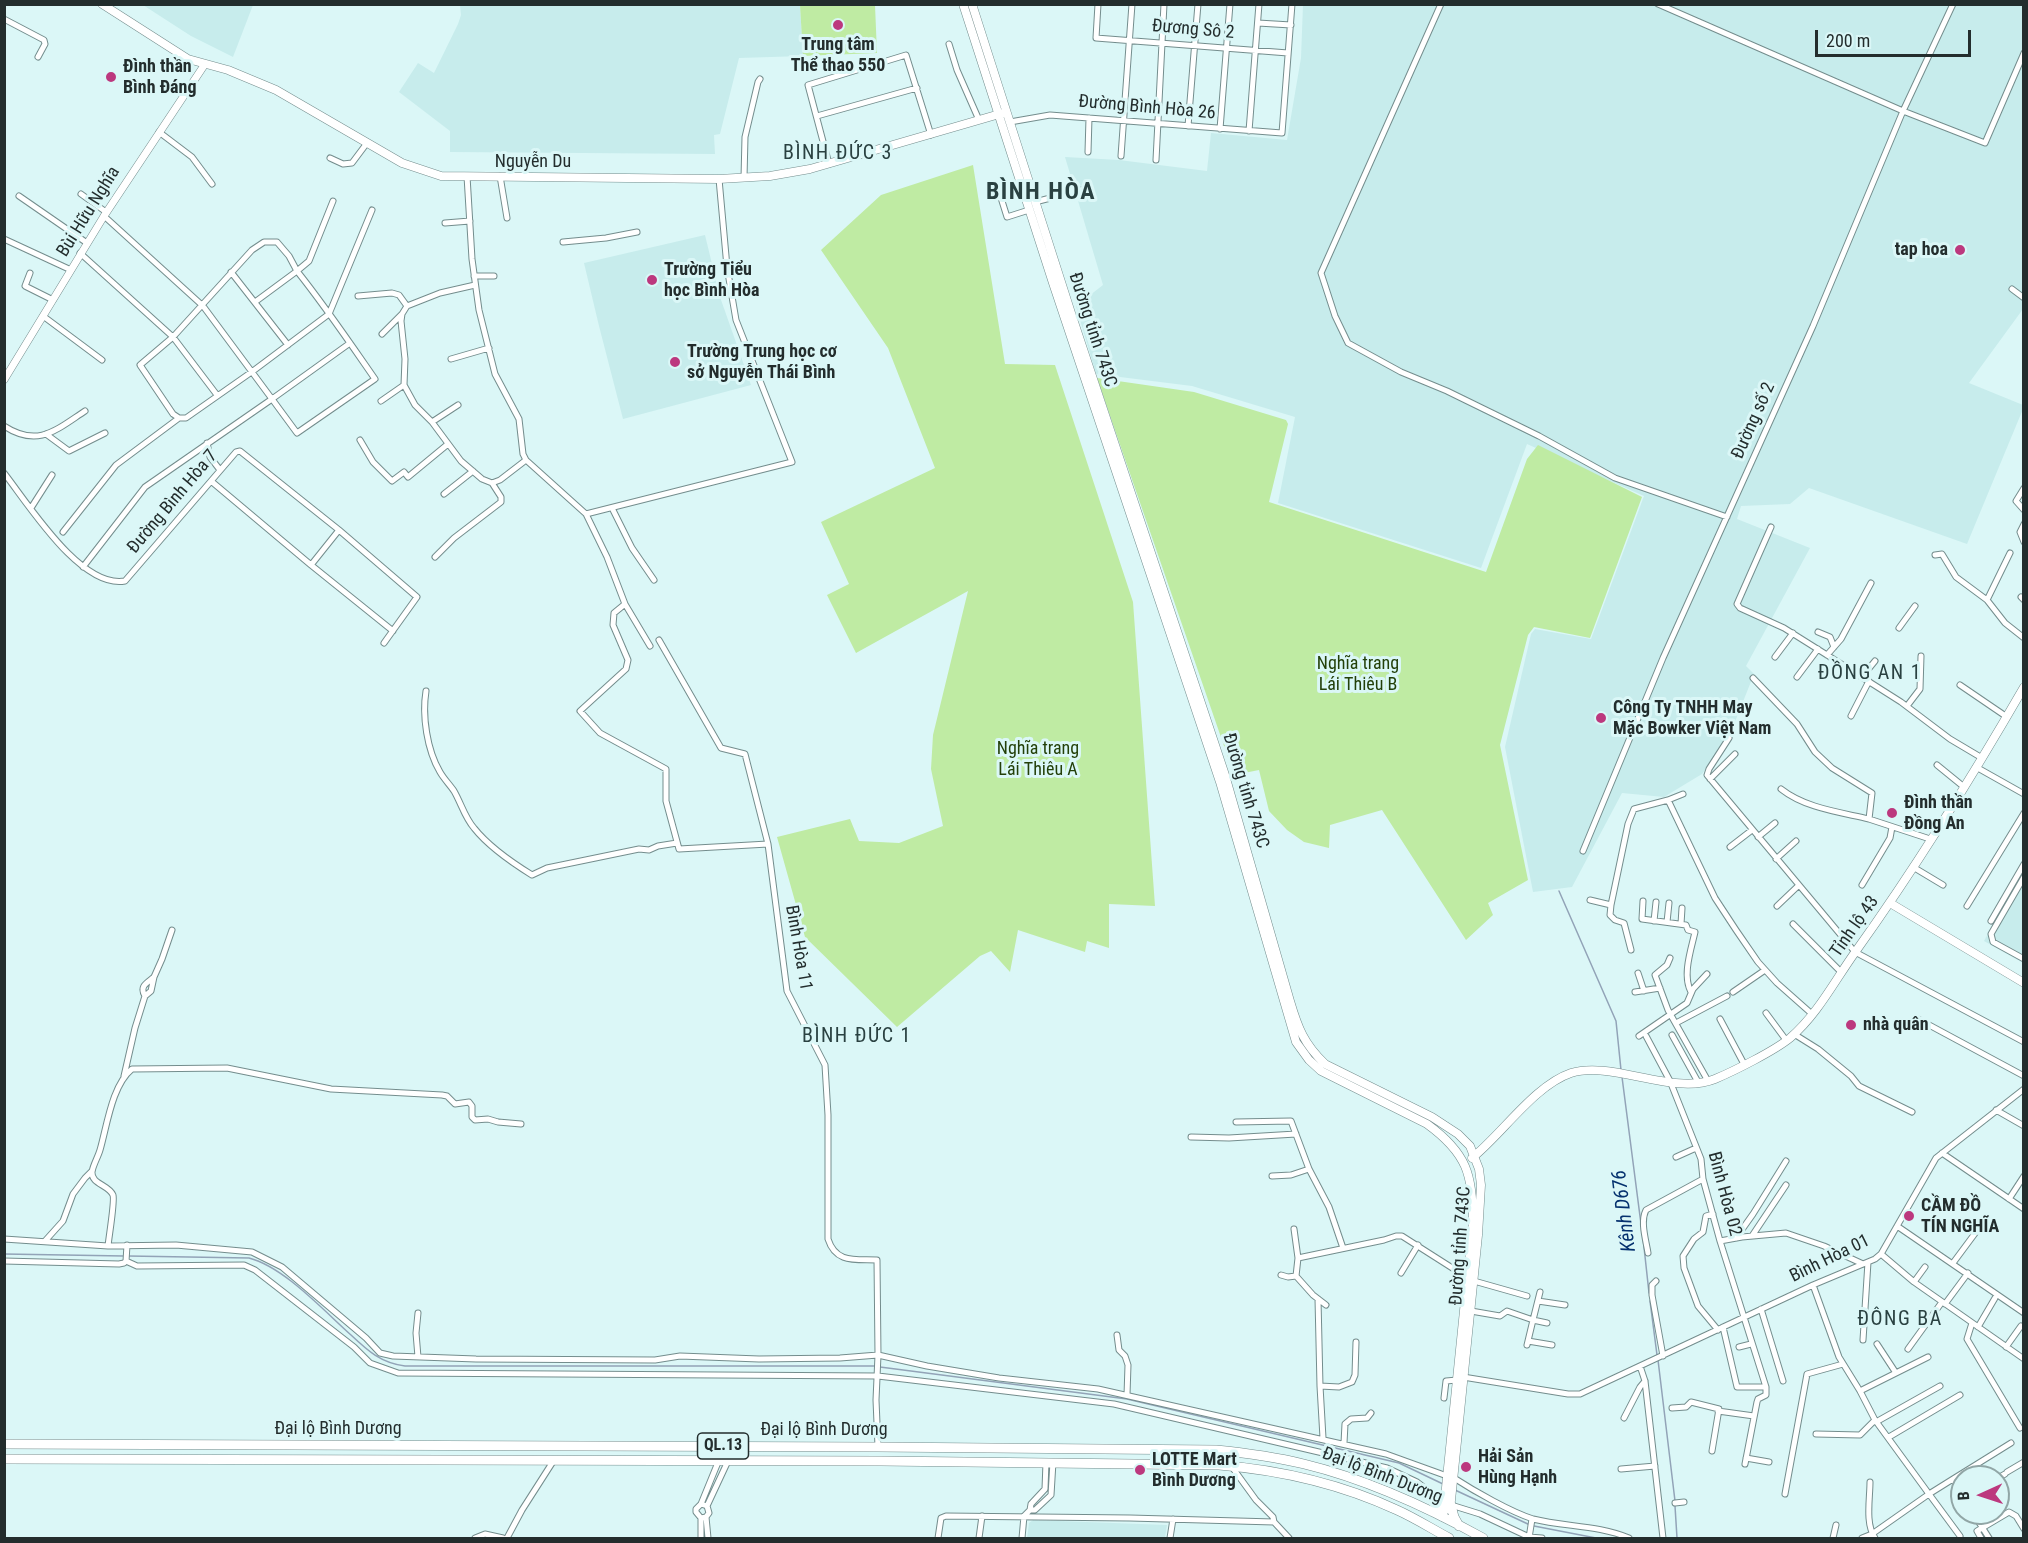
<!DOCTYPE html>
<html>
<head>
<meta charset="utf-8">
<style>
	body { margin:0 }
	#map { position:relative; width:2028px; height:1543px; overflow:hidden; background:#dbf7f7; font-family:"Roboto Condensed",sans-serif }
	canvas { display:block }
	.frame { position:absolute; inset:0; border:6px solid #232d2d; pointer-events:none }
	.north { position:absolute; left:1950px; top:1465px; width:60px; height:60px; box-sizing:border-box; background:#dbf7f7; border:2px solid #91a6a6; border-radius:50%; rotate:267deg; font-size:16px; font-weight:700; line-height:24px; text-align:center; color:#232d2d }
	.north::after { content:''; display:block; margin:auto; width:21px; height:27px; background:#bc387e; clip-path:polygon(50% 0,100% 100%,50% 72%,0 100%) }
	.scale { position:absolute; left:1815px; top:30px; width:156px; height:27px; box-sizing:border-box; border:3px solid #232d2d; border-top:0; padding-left:8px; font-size:18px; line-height:21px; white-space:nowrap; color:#232d2d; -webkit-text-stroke:4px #dbf7f7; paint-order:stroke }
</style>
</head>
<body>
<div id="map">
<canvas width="2028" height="1543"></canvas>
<div class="frame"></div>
<div class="north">B</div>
<div class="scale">200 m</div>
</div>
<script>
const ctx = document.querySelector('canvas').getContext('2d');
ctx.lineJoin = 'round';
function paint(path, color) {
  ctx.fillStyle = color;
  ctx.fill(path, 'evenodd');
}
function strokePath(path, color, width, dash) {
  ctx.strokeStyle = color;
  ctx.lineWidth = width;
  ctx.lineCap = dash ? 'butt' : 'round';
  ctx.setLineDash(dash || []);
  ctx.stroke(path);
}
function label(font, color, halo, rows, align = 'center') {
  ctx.font = font + ' "Roboto Condensed",sans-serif';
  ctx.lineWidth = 6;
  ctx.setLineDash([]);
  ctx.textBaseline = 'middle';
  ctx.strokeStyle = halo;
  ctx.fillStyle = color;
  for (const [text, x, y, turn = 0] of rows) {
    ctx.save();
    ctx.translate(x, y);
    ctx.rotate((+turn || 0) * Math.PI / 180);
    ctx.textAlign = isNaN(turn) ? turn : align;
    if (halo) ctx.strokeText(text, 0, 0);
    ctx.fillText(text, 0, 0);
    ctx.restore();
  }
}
const built = new Path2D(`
	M143,5H253L233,57L191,36Z
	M460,5H800L803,56L739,58L720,134L714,135L715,154L450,152V131L399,92L418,63L434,73L458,24L461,15Z
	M1303,5H2023V309L1969,383L2023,405V409L1967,544L1809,488L1790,504L1741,506L1737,519L1810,548L1746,666L1754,674L1729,737L1702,774L1664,797L1622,793L1572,887L1533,892L1505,747L1531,634L1535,629L1591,639L1644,496L1527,444L1481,568L1278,503L1295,417L1192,386L1096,374L1076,306L1103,285L1065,157L1119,160L1207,171L1211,133L1287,140L1301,58Z
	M705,235L720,297L751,385L623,419L599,326L584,263Z
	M2023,870V963L1984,941Z
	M1033,1520L1167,1525L1165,1538H1027L1029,1523Z`);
const green = new Path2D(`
	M800,5H875L877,53L803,56Z
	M973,165L1005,364L1055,365L1133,602L1155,906L1109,904V948L1087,941L1085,952L1018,930L1010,972L991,951L980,956L897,1027L805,937L777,837L850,819L859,841L899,843L943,826L931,769L933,735L968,591L856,653L827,595L849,584L821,522L935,468L888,348L821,250L881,195Z
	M1097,378L1194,392L1286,420L1288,424L1269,502L1486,572L1527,459L1538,445L1642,497L1590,638L1534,627L1528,635L1500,745L1528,880L1488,903L1493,915L1466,940L1382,810L1330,825L1329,848L1304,842L1287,830L1269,811L1259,770L1234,775Z`);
const stream = new Path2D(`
	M1559,891L1616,1021L1621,1070
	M1622,1077L1641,1224
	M1643,1238L1649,1293
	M4,1254L124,1256
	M128,1256L249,1258C284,1267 323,1310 351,1335C368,1351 381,1363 405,1366H875
	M1650,1301L1657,1355
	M1658,1360L1675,1501
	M880,1367L1127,1399L1399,1463L1443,1484
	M1455,1490L1530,1525
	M1675,1506L1677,1538
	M1534,1526L1596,1538`);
const minor = new Path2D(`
	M1098,4L1096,38L1288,53
	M1441,4L1321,273L1335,316L1348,343L1401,372L1447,391L1539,436L1615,478L1727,517
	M1658,4L1903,111L1985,143L2024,53
	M4,19L44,40L45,44L38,57
	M1258,23L1291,25
	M949,44L957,70L979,120
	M817,116L917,88
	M1010,122L1050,115L1282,133L1292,4
	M1188,126L1198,4
	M1220,129L1230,4
	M1249,131L1259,4
	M159,132L192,157L212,184
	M1088,152L1089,118
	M1121,156L1132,4
	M330,158L343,164L352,163L367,143
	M1156,160L1164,4
	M829,164L808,85L906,55L931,135
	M467,176L472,259L479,310L495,374L519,419L523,454L526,460L586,514L607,557L625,604L614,613L613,625L628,660L626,669L580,711L600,733L666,769V801L679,849L768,844
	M500,176L507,218
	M744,178L745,137L758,82L760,79
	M997,185L1007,217L1029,210
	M81,194L106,212
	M19,196L87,243
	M333,201L309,261L297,271C325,306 350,343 375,379L297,433L272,399L350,343
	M1035,202L1081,190
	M445,223L470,221
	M4,239L71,270
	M563,242L606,238L637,232
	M80,253L173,337L217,395
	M231,272L288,345
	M30,273L25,286L53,300
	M474,276H494
	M475,285L440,293L407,306L402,314L401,321L405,359L404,385L415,405L432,422L461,461L482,479L492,483L500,480L526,460
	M2012,289L2024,298
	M358,296L392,293L399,295L407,306
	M255,302L297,271L289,256L277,242H264L252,250L173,337L140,365L173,414L179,418H186L253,371L329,314L372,210
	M43,316L102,360
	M382,334L402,314
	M451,359L489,348
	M381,401L404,385
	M432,422L458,405
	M4,426C38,448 56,430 85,411
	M46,434L69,451L105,433
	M360,440L373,462L392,481L404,472L408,477L448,444
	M207,443L210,457L220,470
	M4,473C29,505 81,589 125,581L236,452L240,451L339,530L417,597L384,643
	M211,481L311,565
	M2024,488L2016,501L2024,510
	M444,494L473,471
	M31,508L52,475
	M612,508L632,548L654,580
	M586,514L792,462L736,320L727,267L719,179
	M2024,524L2020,532L2024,542
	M1771,527L1737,604L1740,608L1784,628L1827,655L1901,702L1950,739L1982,758
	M339,530L311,565L393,631
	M63,532L116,465L179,418
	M1935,555L1942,554L1956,577L1987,600L2005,623L2024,638
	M435,557L454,538L501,502V497L492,483
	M83,567L145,487L272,399L203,306L104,216
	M2021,597L2024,600
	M1987,600L2010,553
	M625,604L650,646
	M1899,628L1915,606
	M1818,632L1830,637L1834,647
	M659,640L721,748L745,754L768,844L787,991L825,1065L828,1115V1239C836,1264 856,1259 877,1260L878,1355L876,1400L878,1447
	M1827,655L1841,639L1871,583
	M1775,657L1793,633
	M1797,677L1818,649
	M1862,677L1875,661
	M1753,678L1797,724L1815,752L1832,768L1872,793L1869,819L1930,839
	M1960,685L2007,717
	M426,691C422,716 427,750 440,772C444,779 450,785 454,791C461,803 465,818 474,828C489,847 511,862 532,875L547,868L639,849L649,850L658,846L677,843
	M1907,706L1920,689L1921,656
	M1851,716L1869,681
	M1729,738L1709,769L1707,775L1855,952L2024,1042
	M1937,765L1964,787
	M1976,767L2024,794
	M1710,779L1735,754
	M1781,789C1805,808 1839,812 1869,819
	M1668,800L1683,794
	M1758,837L1775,823
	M1730,847L1752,830
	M1583,851L1663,658L1813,326L1903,111L1953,4
	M1776,859L1796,841
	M1913,867L1943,885
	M2024,877L1991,934L1993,942L2024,959
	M1862,885L1890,838L1892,827
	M1590,900L1611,905L1628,824L1634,809L1668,800L1715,898L1736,930L1758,962L1777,983L1812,1014
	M1643,901L1642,919L1686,925L1688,930L1695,932C1691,950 1682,975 1691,992
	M1611,905L1610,915L1615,920L1624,923L1631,950
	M1777,906L1798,886
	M1967,906L2024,813
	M1654,921L1656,902
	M1991,921L2024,864
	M1667,922L1669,903
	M1681,924L1682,908
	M1793,924L1841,972
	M1670,958L1667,965L1655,975L1668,1010L1708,1081
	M1638,973L1644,991
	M1635,992L1660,988
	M1733,992L1765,970
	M145,996C139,986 147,983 154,977
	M1766,1013L1786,1040
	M1720,1019L1744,1064
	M1918,1019L2024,1076
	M1676,1023L1727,996
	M1794,1034L1818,1049L1851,1076L1859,1086L1912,1112
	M1672,1035L1698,1082
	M1639,1036L1687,1003L1693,989L1707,974
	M1646,1036L1670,1081L1701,1159L1703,1179L1720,1241L1766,1387
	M124,1076L135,1028L145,996L151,991L154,977L162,959L172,930
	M1996,1110L2024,1126
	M1236,1122L1291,1121L1309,1169L1329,1207L1343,1248
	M1191,1137L1229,1138L1296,1134
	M1942,1153L2024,1209
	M1676,1157L1696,1148
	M1272,1176L1291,1175L1309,1169
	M2009,1199L2024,1176
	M1713,1214L1706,1216L1703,1232L1694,1239L1683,1256L1684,1268L1698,1306L1718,1330
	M1897,1226L2024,1313
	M1294,1229L1298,1258L1296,1276L1313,1295L1326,1305
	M1752,1236L1786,1185
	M1736,1238L1753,1214L1786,1161
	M4,1239L108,1246L176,1245L252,1252L282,1267L366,1338L380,1353L393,1356L476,1359L655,1360L680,1356L759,1359L840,1358L878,1355L927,1366L999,1378L1098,1389L1386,1454L1447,1476
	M45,1241L63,1221L73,1194L85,1178L92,1171
	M1720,1241L1742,1237L1786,1233L1824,1246L1863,1264
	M108,1246C109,1236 115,1201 113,1195C109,1185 91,1184 92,1172C93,1165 98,1157 100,1150C107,1126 112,1085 132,1069L227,1068L331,1089L442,1095L447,1096L455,1104L469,1102L472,1106V1117L475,1120L488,1119L498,1122L521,1124
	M1648,1253C1646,1240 1640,1222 1646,1210L1703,1179
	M1881,1254L1914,1282L2024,1359
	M1298,1258L1384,1240L1396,1236H1402L1468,1278
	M4,1261L119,1264L124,1263L126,1261L137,1266L244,1265L255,1270L354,1347L370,1363L398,1373L878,1376L1114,1404L1387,1468L1417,1482L1444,1503
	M126,1261L127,1245
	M1953,1263L1979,1228
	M1401,1273L1418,1245
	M1281,1275L1288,1277L1296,1276
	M1474,1281L1527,1296
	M1656,1281L1652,1285V1295L1663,1356
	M1914,1282L1925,1267
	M1813,1285L1839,1357L1860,1391L1875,1420L1929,1494L1872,1534L1862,1538
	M1318,1299L1320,1386
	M1538,1301L1565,1305
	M1945,1304L1968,1273
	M1761,1309L1783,1381
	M1471,1311L1500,1316L1507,1311L1533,1320L1540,1292
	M1972,1323L1967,1339L2020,1428
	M1723,1327L1737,1387H1766V1395L1758,1399L1757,1402L1745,1464
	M1978,1327L1995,1298
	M1117,1335L1119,1350L1125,1356L1128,1365L1127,1395
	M1863,1340L1868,1262
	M1528,1341L1552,1345
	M1877,1344L1896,1373
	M1527,1345L1533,1320L1547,1323
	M1739,1347L1751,1344
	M2006,1347L2021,1326
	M1908,1349L1942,1302
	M418,1357L416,1333L418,1313
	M1640,1366L1645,1381L1663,1538
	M1463,1377L1568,1394H1580L1813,1285L1875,1259L1881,1254L1936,1158L2024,1089
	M1860,1391L1928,1357
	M1444,1398L1446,1381L1457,1380
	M1672,1408L1686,1407L1691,1402L1719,1409L1712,1451
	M1718,1411L1754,1416
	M1624,1418L1640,1387L1645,1381
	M1876,1422L1940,1386
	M1816,1434L1860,1435L1875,1420
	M1889,1437L1960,1395
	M1323,1438L1320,1386L1339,1387L1352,1382L1355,1375L1356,1342
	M1344,1443L1345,1424L1351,1419L1367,1418L1371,1413
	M1746,1458L1769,1462
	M1232,1467L1256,1500L1273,1517L1274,1522L1289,1538
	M1621,1469L1655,1466
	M2007,1472L2024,1462
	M1454,1478C1474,1491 1511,1512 1533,1519C1565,1527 1598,1525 1629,1538
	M1998,1478L2005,1474
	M1953,1479L2011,1443
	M1870,1482C1870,1499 1865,1524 1875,1538
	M1785,1494L1807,1374L1843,1364
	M1675,1503L1684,1502
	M701,1504L719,1460
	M1451,1505L1480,1514L1529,1537L1542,1538
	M707,1506L728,1461
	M1030,1510H1035L1051,1495L1053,1462
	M1973,1513L1989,1538
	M706,1517L708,1538
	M701,1518L706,1517L709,1513L707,1506L701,1504L696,1509V1512L701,1518V1538
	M1960,1536L1929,1494L1953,1479L1962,1494
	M475,1538L485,1534L503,1538
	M507,1538L522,1510L554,1460
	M938,1538L941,1518L946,1516L1130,1518L1274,1522
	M979,1538L982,1516
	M1022,1538L1024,1516L1030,1510L1031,1504L1045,1489L1046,1462
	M1170,1538L1173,1519
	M1529,1538L1532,1519
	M1833,1538L1836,1525
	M1981,1538L1977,1531L2009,1512L2016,1516L2024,1529`);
const tertiary = new Path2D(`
	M4,380L104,216L205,64`);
const secondary = new Path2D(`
	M102,4L188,59L228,70L276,90L402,163L441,176L719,179L770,176L810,169L1003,113
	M963,4L1053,283L1220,782L1296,1042L1309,1060L1321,1071L1427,1124C1467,1153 1473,1175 1473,1222L1443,1517
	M972,4L1071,313L1225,775L1290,1001C1298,1028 1304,1044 1325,1064L1432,1117L1458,1134L1470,1146L1479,1169L1481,1185L1478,1235L1450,1510
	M1890,903L2024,983
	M1472,1158C1502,1134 1535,1085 1571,1073C1612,1060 1673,1096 1715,1079C1734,1071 1774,1051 1790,1038C1818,1014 1835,980 1856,951C1916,867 1972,777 2024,687`);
const trunk = new Path2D(`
	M4,1444L878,1447L1216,1450C1246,1453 1275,1457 1304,1464C1366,1479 1427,1507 1483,1538
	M4,1459L881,1461L1219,1465C1280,1470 1341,1484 1397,1510C1415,1518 1432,1529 1449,1538
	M1451,1505L1454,1517L1459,1526
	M1431,1511L1438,1509L1444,1503`);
const markers = [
	[838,25,6,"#bc387e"],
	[111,77,6,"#bc387e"],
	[1960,250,6,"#bc387e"],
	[652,280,6,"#bc387e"],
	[675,362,6,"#bc387e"],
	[1601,718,6,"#bc387e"],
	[1892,813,6,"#bc387e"],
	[1851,1025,6,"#bc387e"],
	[1909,1216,6,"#bc387e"],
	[1466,1467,6,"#bc387e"],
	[1140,1470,6,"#bc387e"]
];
const shields = [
	[723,1446,51]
];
const shieldNames = [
	["QL.13",723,1446]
];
const streetNames = [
	["Đương Sô 2",1193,30,5],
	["Đường Bình Hòa 26",1147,108,5],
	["Nguyễn Du",533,162],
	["Bùi Hữu Nghĩa",89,212,-58],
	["Đường tỉnh 743C",1092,330,72],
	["Đường số 2",1754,421,-66],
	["Đường Bình Hòa 7",173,502,-50],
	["Đường tỉnh 743C",1245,791,73],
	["Tỉnh lộ 43",1855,927,-55],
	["Bình Hòa 11",798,948,80],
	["Bình Hòa 02",1724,1194,75],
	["Đường tỉnh 743C",1461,1246,-86],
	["Bình Hòa 01",1830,1259,-26],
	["Đại lộ Bình Dương",338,1429],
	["Đại lộ Bình Dương",824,1430],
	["Đại lộ Bình Dương",1382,1476,21]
];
const poiNames = [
	["Trung tâm",838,45,"center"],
	["Thể thao 550",838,66,"center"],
	["Đình thần",123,67],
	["Bình Đáng",123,88],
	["tap hoa",1948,250,"right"],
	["Trường Tiểu",664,270],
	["học Bình Hòa",664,291],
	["Trường Trung học cơ",687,352],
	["sở Nguyễn Thái Bình",687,373],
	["Công Ty TNHH May",1613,708],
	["Mặc Bowker Việt Nam",1613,729],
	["Đình thần",1904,803],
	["Đồng An",1904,824],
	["nhà quân",1863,1025],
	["CẦM ĐỒ",1921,1206],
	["TÍN NGHĨA",1921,1227],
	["Hải Sản",1478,1457],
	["Hùng Hạnh",1478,1478],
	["LOTTE Mart",1152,1460],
	["Bình Dương",1152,1481]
];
const parkNames = [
	["Nghĩa trang",1358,664],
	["Lái Thiêu B",1358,685],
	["Nghĩa trang",1038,749],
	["Lái Thiêu A",1038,770]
];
const neighbourhoodNames = [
	["BÌNH ĐỨC 3",838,154],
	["ĐỒNG AN 1",1870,674],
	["BÌNH ĐỨC 1",857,1037],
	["ĐÔNG BA",1900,1320]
];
const waterNames = [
	["Kênh D676",1625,1211,-97]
];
const districtNames = [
	["BÌNH HÒA",1041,193]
];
paint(built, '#c7ecec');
paint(green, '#bfeba3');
strokePath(stream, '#92a3b7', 1.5);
strokePath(minor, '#748d8d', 7);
strokePath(tertiary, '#748d8d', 8);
strokePath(secondary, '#748d8d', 9);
strokePath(trunk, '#748d8d', 10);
strokePath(minor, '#fff', 5);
strokePath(tertiary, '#fff', 7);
strokePath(secondary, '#fff', 8);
strokePath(trunk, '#fff', 9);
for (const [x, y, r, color] of markers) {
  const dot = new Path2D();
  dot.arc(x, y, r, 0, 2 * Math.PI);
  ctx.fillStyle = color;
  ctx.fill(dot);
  strokePath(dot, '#dbf7f7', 2);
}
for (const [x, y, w] of shields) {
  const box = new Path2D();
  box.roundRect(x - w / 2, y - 13, w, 26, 4.5);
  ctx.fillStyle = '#dbf7f7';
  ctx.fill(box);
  strokePath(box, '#232d2d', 1.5);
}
label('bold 16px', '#232d2d', null, shieldNames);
label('18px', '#232d2d', '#dbf7f7', streetNames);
label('bold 18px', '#232d2d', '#dbf7f7', poiNames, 'left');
label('18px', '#234009', '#dbf7f7', parkNames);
ctx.letterSpacing = '1.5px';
label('20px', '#2a4141', '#dbf7f7', neighbourhoodNames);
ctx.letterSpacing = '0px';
label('italic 20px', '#05316e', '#dbf7f7', waterNames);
ctx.letterSpacing = '1.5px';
label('bold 24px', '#2a4141', '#dbf7f7', districtNames);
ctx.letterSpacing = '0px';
</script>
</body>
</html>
